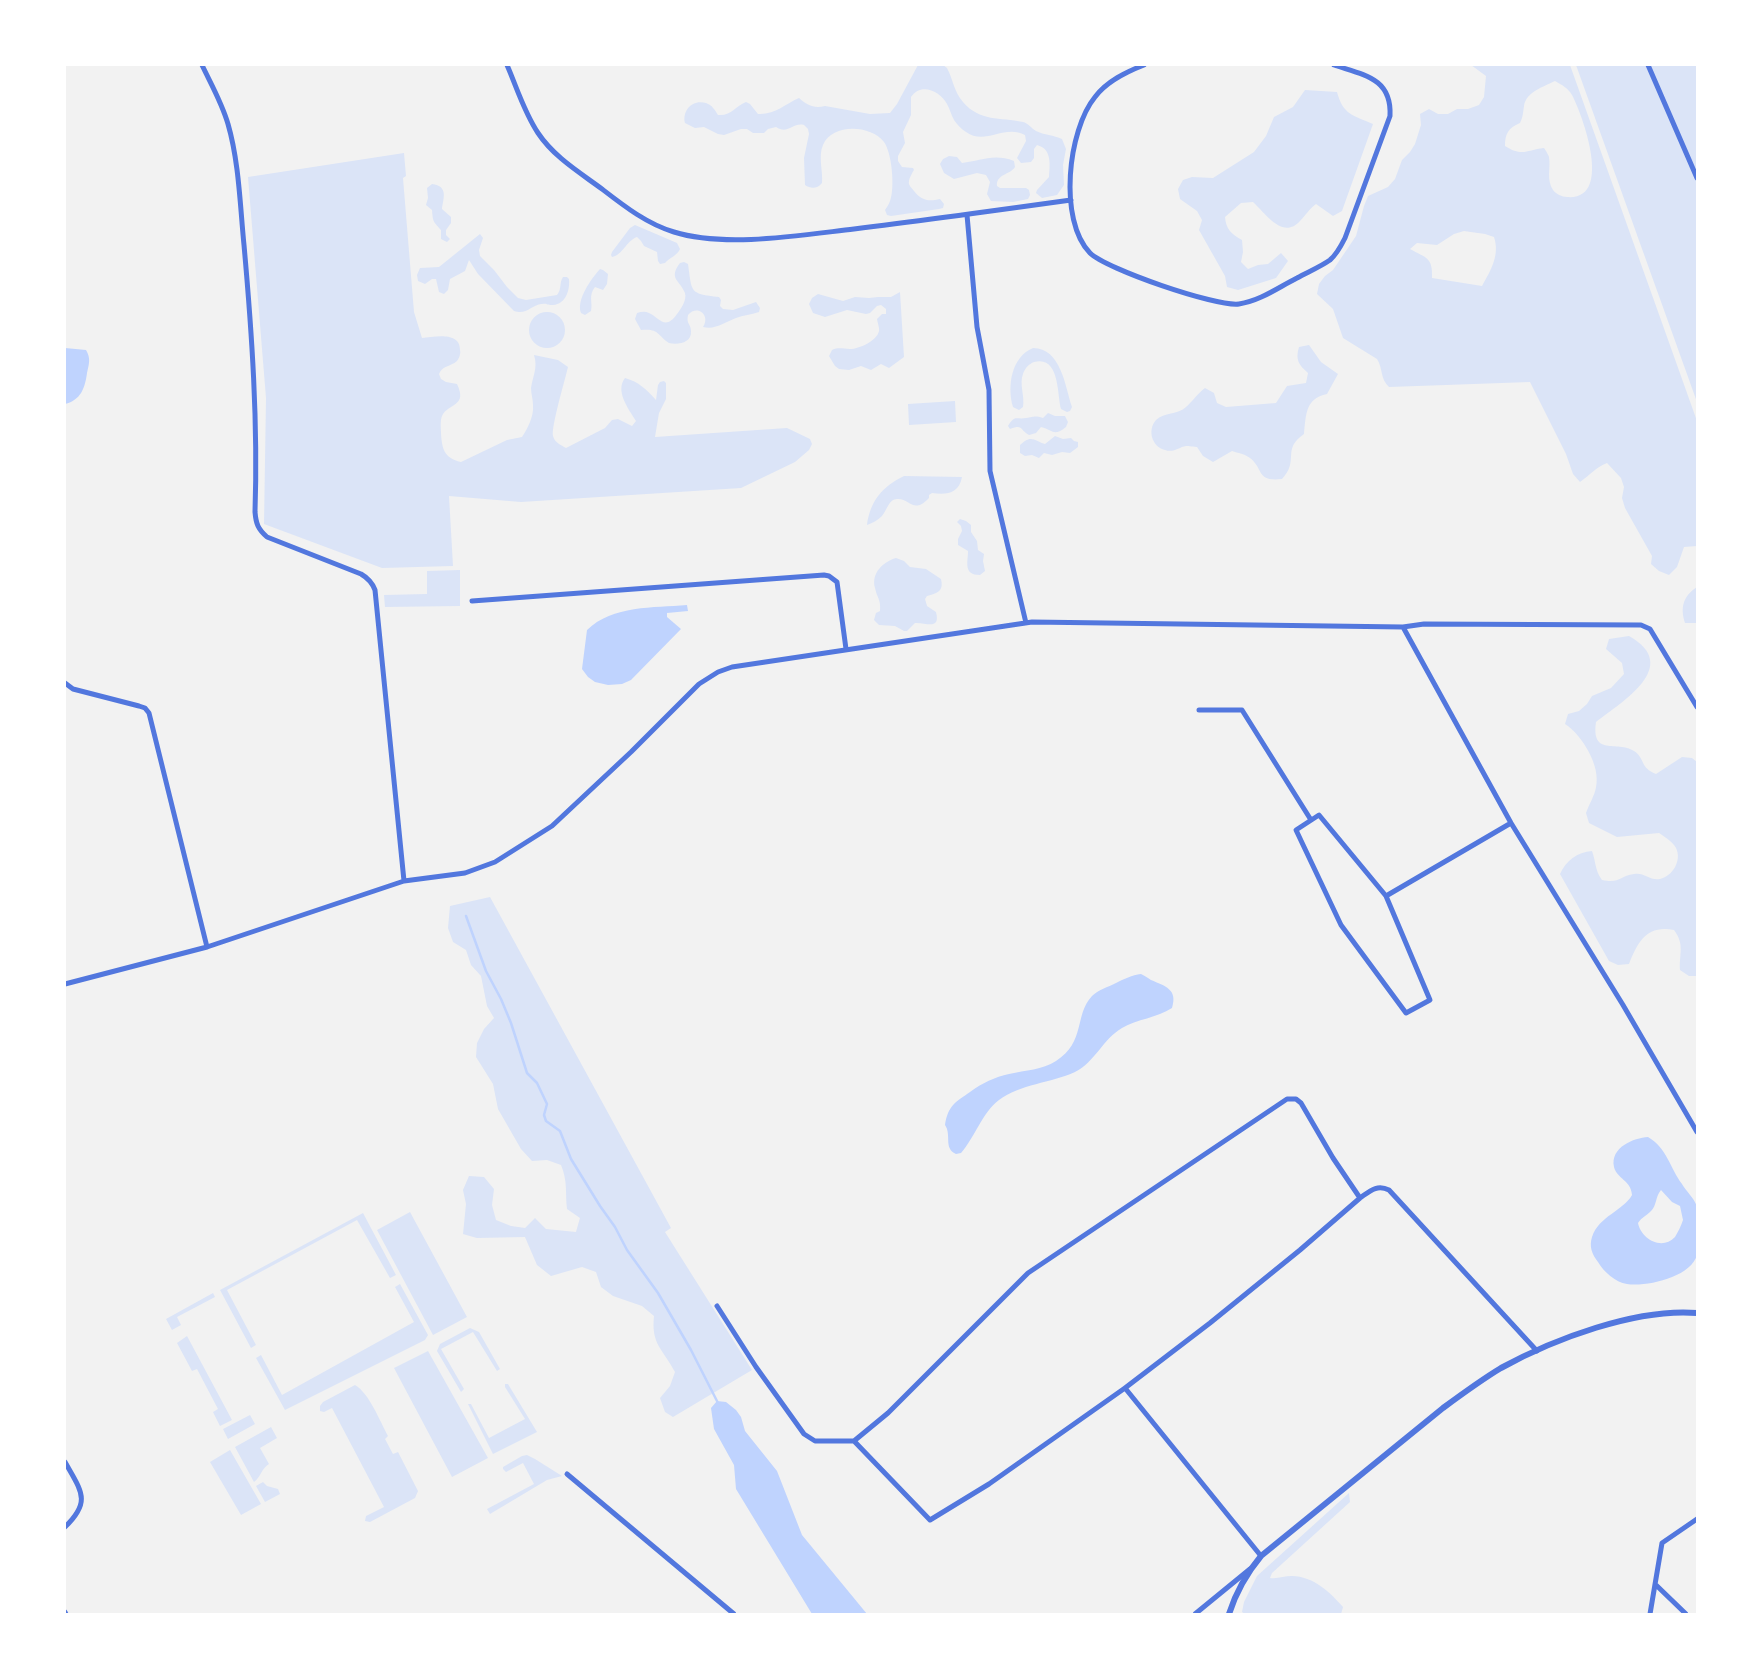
<!DOCTYPE html>
<html>
<head>
<meta charset="utf-8">
<style>
	body { margin:0 }
	#map { position:relative; width:1762px; height:1679px; overflow:hidden; background:#f2f2f2; font-family:Montserrat,sans-serif }
	canvas { display:block }
	.frame { position:absolute; inset:0; border:66px solid #fff; pointer-events:none }
</style>
</head>
<body>
<div id="map">
<canvas width="1762" height="1679"></canvas>
<div class="frame"></div>
</div>
<script>
const ctx = document.querySelector('canvas').getContext('2d');
ctx.lineJoin = 'round';
function paint(path, color) {
  ctx.fillStyle = color;
  ctx.fill(path, 'evenodd');
}
function strokePath(path, color, width, dash) {
  ctx.strokeStyle = color;
  ctx.lineWidth = width;
  ctx.lineCap = dash ? 'butt' : 'round';
  ctx.setLineDash(dash || []);
  ctx.stroke(path);
}
const green = new Path2D(`
	M918,65H943L947,68C953,79 954,92 963,102C980,122 1000,117 1023,122C1028,123 1031,128 1036,131C1044,135 1054,135 1062,139L1066,149L1063,165L1064,185L1057,195L1042,198L1036,193L1037,190L1049,177C1050,164 1052,149 1037,145L1034,149V158L1031,162L1021,163L1017,158L1026,141L1025,135C1004,124 985,146 966,132C961,129 957,124 954,120C951,115 950,109 947,104C940,91 921,82 911,97V115L903,132L905,143L898,156V161L902,167L913,168L914,170C913,171 909,179 909,181C908,185 911,187 914,191C921,200 928,202 940,199L944,204L943,208L939,209L891,216L887,215L885,210C887,207 889,204 890,201C895,188 892,153 884,142C871,125 832,123 823,145C818,156 823,171 822,183C817,189 811,189 805,185L804,158L809,134L808,129L804,125C793,122 788,135 776,127L768,129L764,133H753L747,129H741L724,135L718,134L704,127L695,128L685,123C682,111 692,99 706,103C712,105 715,110 718,115C732,116 735,106 746,102L750,104L758,114C775,115 785,104 799,98C807,105 814,109 825,106L870,114L890,113L897,104Z
	M1471,65H1570L1697,421V546L1684,547L1677,567L1669,575L1659,571L1651,564L1652,556L1625,508L1622,498L1624,487L1621,478L1607,463C1596,467 1590,475 1580,482L1573,474L1566,454L1530,382L1389,387C1380,379 1383,368 1377,359L1343,338L1333,309L1317,294L1319,284L1325,276L1333,270L1356,236L1364,206L1368,196L1388,187L1395,179L1402,160L1410,152L1415,144L1421,125L1420,114L1429,109L1438,114H1448L1457,109H1468L1479,105L1484,97L1486,76ZM1555,81C1562,85 1568,88 1572,95C1583,116 1614,201 1567,197C1562,197 1556,194 1553,190C1546,179 1551,168 1549,157C1549,156 1545,149 1544,148C1527,150 1522,157 1505,146C1505,134 1508,128 1520,123C1523,117 1523,113 1524,106C1526,92 1543,87 1555,81ZM1464,231L1485,234L1494,237C1500,255 1491,270 1482,286L1432,278C1433,257 1426,258 1410,249L1417,243L1437,245L1454,234Z
	M1576,65H1697V402Z
	M1305,90L1337,92C1343,115 1353,115 1373,124L1342,211L1333,216L1316,204C1309,209 1306,215 1300,221C1283,240 1266,214 1253,202L1241,203L1225,217C1226,229 1231,234 1242,240L1243,252L1241,262L1248,269L1258,265L1268,264L1281,253L1288,261L1276,278L1238,290L1227,287L1225,276L1199,230L1202,220L1197,211L1180,199L1178,189L1183,180L1192,177L1213,178L1254,152L1266,136L1274,117L1293,107Z
	M404,153L406,176L403,178L414,312L422,338C434,337 460,331 460,350C461,353 459,359 457,361C450,367 443,365 439,374L441,379L446,382L457,384C468,407 448,403 442,416C440,421 441,428 441,433C442,449 444,458 461,462L507,440L522,437C528,428 534,416 533,405C533,399 531,394 531,388C533,375 538,368 534,355L558,360L568,367C565,380 551,427 553,436C555,443 561,445 566,448L605,428L612,420L618,419L632,426L636,421C628,408 615,391 625,378C639,382 646,389 656,400L658,385L660,382L664,381L666,383V399L659,413L655,437L787,428L810,439L812,444L809,450L795,462L741,488L521,502L449,496L453,566L382,568L264,524L266,398L248,177Z
	M949,156L957,157L962,163C980,161 994,153 1014,161L1015,167C1010,175 996,174 997,186L1000,188H1026L1029,190L1030,195L1028,199L1013,202L991,201L987,194L990,182L986,175L977,173L954,179L944,173L940,164L943,159Z
	M432,184C449,186 443,199 442,209L451,217V223L446,230V235L450,239L447,242L441,239V230C433,221 433,222 432,210L426,205L428,198L427,188Z
	M635,225L677,243L680,249C678,255 669,258 665,263L660,264L658,261L657,252L644,246L641,241L637,237C626,241 623,255 612,257L611,255L612,252L630,228Z
	M480,234L483,238L479,250L480,256L494,270L507,287L518,298L526,300L557,295C562,289 559,283 563,277H567L569,279C570,290 566,304 553,305C544,305 550,303 541,304C530,306 527,315 514,311L478,274L469,260L465,271L450,279L448,290L444,294L439,292L436,279H432L425,284L418,281L417,275L420,268L439,267Z
	M684,262L688,264C692,292 689,294 719,297L721,300L720,306L723,309L733,310L756,302L760,308L759,312C751,315 743,315 736,318C725,322 716,330 703,327C711,315 697,304 688,315C686,324 691,324 691,331C692,343 678,345 669,343C657,335 659,328 641,330L635,319L637,313C641,312 645,311 649,313C660,318 665,331 677,314C681,309 687,300 685,293C680,280 668,279 680,263Z
	M600,269L603,270L608,274L607,284L603,290L595,287C588,296 593,302 591,311L585,315L581,313C576,300 591,279 600,269Z
	M900,292L904,357L889,368L881,364L871,370L861,366L849,370L839,369L835,366L829,356L832,350C839,347 843,349 850,349C859,349 877,341 879,331C880,330 877,320 877,319L882,314H886V309L881,305L877,306L870,313L866,314L847,310L825,317L813,313L809,304L812,298L818,294L843,301L855,297L869,298L878,297H891Z
	M529 330a18 18 0 1 1 36 0a18 18 0 1 1-36 0Z
	M1309,345L1321,362L1338,374L1327,394C1305,398 1306,416 1304,434C1281,450 1300,460 1282,479C1256,482 1264,469 1250,458C1245,454 1238,453 1232,451L1213,462L1203,456L1197,447C1196,447 1187,446 1186,446C1179,447 1174,453 1165,450C1152,447 1147,430 1156,420C1164,412 1178,415 1186,407C1193,401 1197,394 1205,388L1214,393L1217,403L1226,407L1276,403L1287,386L1306,383L1308,373C1299,365 1295,360 1299,347Z
	M1033,348C1061,348 1065,386 1072,407L1070,411L1067,412L1061,409C1057,395 1060,355 1034,362C1029,364 1025,368 1023,374C1019,384 1025,396 1023,407L1019,410L1013,407C1007,387 1011,357 1033,348Z
	M955,401L956,422L909,425L908,404Z
	M1048,413L1055,416H1065L1068,422L1066,427C1054,437 1053,430 1041,427L1036,433L1029,435C1019,430 1024,424 1010,429L1008,426C1015,414 1016,420 1026,418C1034,417 1034,415 1043,418Z
	M1055,436L1063,439L1071,438L1074,441L1078,442V447L1070,453L1062,452L1052,455L1044,453L1039,458L1032,455L1025,456L1020,453V445C1032,434 1034,441 1045,444Z
	M904,476L962,477C959,494 946,495 932,493L929,495V498C913,515 910,498 897,499C889,499 887,510 882,516C878,520 873,523 867,525C870,501 883,486 904,476Z
	M960,519L966,521L971,525V532L977,541L978,550L984,554L983,561L985,571L980,575C963,575 968,562 968,551L958,545V539L962,531L961,526L957,522Z
	M896,558L904,561L910,567L926,569L941,579C944,592 937,593 927,596L925,599L927,606L936,612C941,631 925,622 915,623L907,631H904L895,626L879,625L874,620L876,613L880,611C881,599 877,598 875,588C871,573 883,562 896,558Z
	M460,570V606L385,607L384,595L427,594V571Z
	M1697,587V623H1685C1680,608 1683,596 1697,587Z
	M1629,636C1682,666 1623,701 1596,722C1591,757 1617,740 1634,751C1645,758 1640,768 1656,774L1682,757L1692,758L1697,762V976H1689L1680,970C1679,953 1685,945 1674,930C1646,925 1638,942 1629,964L1618,965L1609,961L1560,874C1566,861 1577,852 1592,851C1596,862 1595,871 1602,880C1620,884 1619,876 1634,874C1644,872 1650,881 1660,879C1673,876 1682,860 1676,848C1673,842 1665,837 1659,833L1617,837L1589,823L1586,813C1589,804 1595,795 1596,787C1601,766 1582,735 1565,724L1568,714L1579,711L1587,704L1592,696L1611,688L1624,674L1622,663L1606,649L1609,639Z
	M490,897L671,1228L665,1232L752,1370L673,1417L665,1412L660,1398L670,1386L675,1372C662,1348 651,1344 654,1316L642,1306L613,1296L601,1287L596,1272L582,1267L551,1276L537,1265L525,1237L477,1238L463,1234L466,1204L463,1190L469,1176L484,1177L494,1189L492,1205L496,1220L511,1226L525,1228L535,1218L546,1229L576,1232L580,1218L567,1209C565,1192 568,1182 561,1165L547,1160L532,1161L521,1149L498,1109L493,1084L476,1057L477,1043L484,1029L494,1018L487,1006L481,976L471,965L466,950L453,942L448,928L450,906Z
	M410,1212L467,1317L433,1335L377,1230Z
	M363,1213L396,1275L390,1278L357,1220L227,1290L256,1345L251,1348L220,1290Z
	M400,1284L428,1335L425,1340L285,1410L256,1358L261,1355L282,1395L414,1322L395,1287Z
	M213,1293L215,1297L177,1317L181,1325L172,1330L166,1319Z
	M470,1328L479,1332L500,1369L497,1371L473,1332L441,1349L464,1389L461,1392L437,1351L440,1344Z
	M187,1336L232,1420L220,1426L213,1412L218,1409L197,1369L192,1371L177,1343Z
	M428,1351L488,1458L452,1477L394,1368Z
	M505,1384H508L537,1432L493,1454L468,1404H471L489,1438L525,1419L505,1387Z
	M355,1385C369,1393 380,1421 388,1436L385,1439L393,1454L398,1452L418,1491L415,1498L370,1522L365,1521L366,1516L384,1507L332,1408L324,1412L320,1411V1406L323,1402Z
	M250,1415L255,1424L228,1439L223,1429Z
	M271,1427L277,1438L260,1448L269,1464C261,1469 261,1477 254,1482L235,1447Z
	M230,1450L261,1504L241,1515L210,1462Z
	M527,1455L535,1459L562,1476L547,1480L490,1514L487,1509L534,1484L523,1463L506,1472L503,1469V1467L522,1456Z
	M263,1482L267,1486L278,1489L280,1494L265,1502L256,1486Z
	M1349,1493L1350,1502L1272,1573L1270,1578C1278,1579 1284,1576 1292,1576C1313,1576 1331,1593 1343,1607L1341,1614H1245L1242,1612L1244,1602L1257,1576Z`);
const water = new Path2D(`
	M65,348L86,350C91,358 89,364 87,373C85,388 81,400 65,404Z
	M687,605L688,611L667,613V617L681,629L631,680L622,684L608,685L595,682L588,677L582,669L587,630C613,605 653,608 687,605Z
	M1141,974C1145,976 1148,978 1151,980C1165,986 1178,989 1172,1008C1157,1018 1137,1019 1122,1028C1103,1039 1095,1062 1075,1072C1051,1083 1020,1084 999,1100C982,1113 975,1137 961,1153L956,1154C943,1148 952,1135 945,1125C948,1105 956,1102 970,1092C982,1083 995,1077 1009,1074C1026,1070 1042,1070 1056,1061C1086,1042 1074,1015 1092,996C1098,990 1108,987 1116,983C1124,979 1132,975 1141,974Z
	M1648,1137C1667,1148 1670,1168 1682,1184C1686,1191 1695,1199 1697,1207C1699,1214 1697,1226 1697,1234C1697,1240 1699,1249 1697,1255C1691,1277 1647,1287 1627,1284C1615,1282 1604,1272 1598,1262C1592,1254 1589,1247 1592,1237C1599,1216 1623,1211 1632,1195C1631,1180 1617,1179 1614,1167C1610,1147 1634,1138 1648,1137ZM1661,1190L1672,1202L1680,1206L1683,1220C1681,1226 1678,1232 1675,1237C1662,1251 1641,1239 1638,1223C1642,1217 1646,1216 1651,1211C1657,1205 1655,1197 1661,1190Z
	M717,1401L726,1402L736,1410L741,1417L745,1431L777,1471L802,1535L867,1614H812L736,1489L734,1465L714,1429L711,1408Z`);
const stream = new Path2D(`
	M466,916L486,971L501,999L511,1023L527,1073L537,1083L547,1104L544,1115L546,1121L560,1131L571,1159L600,1206L615,1227L627,1250L658,1293L691,1350L718,1403`);
const minor = new Path2D(`
	M202,65C211,84 222,103 228,124C239,162 240,205 244,245C252,334 258,423 255,512C256,524 258,529 267,537L361,574C368,578 372,582 375,590L404,881
	M507,65C517,88 524,112 538,133C554,157 579,172 602,189C624,206 647,224 674,232C725,248 802,235 854,229C927,220 999,210 1071,200
	M1144,65C1126,72 1107,81 1095,97C1068,130 1058,220 1090,253C1106,269 1216,307 1239,304C1260,301 1279,287 1297,278C1308,272 1320,267 1330,260C1337,254 1341,246 1345,238L1390,116C1392,78 1364,75 1334,65
	M1648,65L1697,178
	M967,215L977,327L989,390L990,471L1026,623
	M472,601L824,575L829,576L837,582L846,649
	M1403,627L1424,624L1641,625L1650,629L1697,707
	M65,683L73,689L139,706L145,708L149,713L207,947
	M1199,710H1242L1311,820
	M1386,896L1430,1000L1406,1013L1341,925L1296,830L1319,815L1386,896L1511,823
	M65,984L207,947L404,881L465,873L495,862L552,826L631,752L699,684L718,672L732,667L1032,622L1403,627L1511,823L1623,1005L1697,1132
	M717,1306L756,1367L804,1434L815,1441H854L888,1413L1028,1273L1287,1099H1296L1301,1103L1333,1158L1360,1198C1370,1191 1377,1184 1389,1190L1537,1351
	M1125,1388L1261,1556
	M854,1441L930,1520L989,1484L1125,1388L1210,1323L1300,1250L1360,1198
	M65,1462C81,1491 92,1501 65,1527
	M567,1474L734,1614
	M1656,1585L1686,1614
	M65,1612L66,1614
	M1195,1614L1250,1569
	M1650,1614L1662,1543L1697,1519`);
const tertiary = new Path2D(`
	M1229,1614C1236,1592 1246,1574 1261,1556L1443,1408C1462,1394 1481,1380 1501,1368C1554,1339 1636,1308 1697,1313`);
paint(green, '#dbe4f7');
paint(water, '#bfd3fe');
strokePath(stream, '#bfd3fe', 2.5);
strokePath(minor, '#5277de', 5);
strokePath(tertiary, '#5277de', 6);
</script>
</body>
</html>
